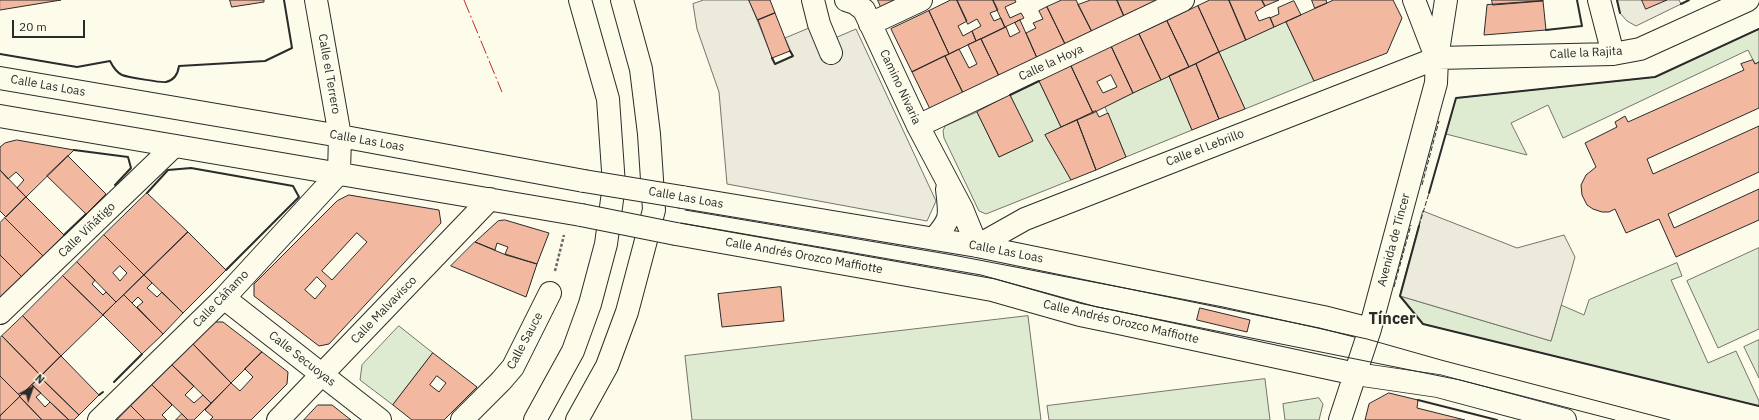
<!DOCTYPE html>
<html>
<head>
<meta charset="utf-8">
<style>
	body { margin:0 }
	#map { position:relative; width:1759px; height:420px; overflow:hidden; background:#fdfbea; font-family:"IBM Plex Sans",sans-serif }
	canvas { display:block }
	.north { position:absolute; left:12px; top:368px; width:40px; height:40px; -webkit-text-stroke:3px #fdfbea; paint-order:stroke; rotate:41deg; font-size:11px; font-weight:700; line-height:16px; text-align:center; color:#2b2b2b }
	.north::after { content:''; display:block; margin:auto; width:14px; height:18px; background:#2b2b2b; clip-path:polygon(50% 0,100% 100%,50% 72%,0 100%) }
	.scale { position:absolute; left:12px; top:20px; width:73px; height:18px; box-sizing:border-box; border:2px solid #2b2b2b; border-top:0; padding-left:5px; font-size:12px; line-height:14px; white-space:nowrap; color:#2b2b2b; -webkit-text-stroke:3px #fdfbea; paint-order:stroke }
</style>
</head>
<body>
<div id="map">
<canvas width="1759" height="420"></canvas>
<div class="north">N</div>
<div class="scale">20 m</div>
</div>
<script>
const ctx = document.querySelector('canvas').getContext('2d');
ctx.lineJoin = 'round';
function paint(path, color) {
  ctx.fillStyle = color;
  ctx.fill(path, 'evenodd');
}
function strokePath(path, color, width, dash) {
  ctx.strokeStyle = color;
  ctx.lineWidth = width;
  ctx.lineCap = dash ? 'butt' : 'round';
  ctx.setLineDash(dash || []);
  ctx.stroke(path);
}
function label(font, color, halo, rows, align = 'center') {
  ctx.font = font + ' "IBM Plex Sans",sans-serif';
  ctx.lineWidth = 3;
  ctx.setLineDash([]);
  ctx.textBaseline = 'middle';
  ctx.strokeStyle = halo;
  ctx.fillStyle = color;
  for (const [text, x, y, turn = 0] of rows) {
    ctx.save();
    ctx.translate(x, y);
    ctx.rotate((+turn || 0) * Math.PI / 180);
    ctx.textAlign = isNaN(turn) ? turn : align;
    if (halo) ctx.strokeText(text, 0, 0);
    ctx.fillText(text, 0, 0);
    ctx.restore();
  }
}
const green = new Path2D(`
	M1286,22L1314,81L1245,109L1219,52Z
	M1759,29V62L1755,64L1748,50L1563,138L1548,105L1511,123L1527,155L1446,134L1456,98L1655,77Z
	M1169,76L1192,130L1126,157L1105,107Z
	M1039,81L1061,127L1046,135L1071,180L986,214L979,211L944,138L943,131L945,126L977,112L999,157L1032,141L1010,95Z
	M1759,248V329L1718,348L1687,281Z
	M1677,263L1682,276L1671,280L1708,363L1736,351L1759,401V406L1423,324L1400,296L1551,341L1561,305L1584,315L1589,300Z
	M1028,316L1041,420H692L685,356Z
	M399,326L433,353L393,405L360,380L362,365Z
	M1759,340V378L1744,347Z
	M1265,379L1270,420H1049L1047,406Z
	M1319,398L1323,404L1319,420H1285L1283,404Z`);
const parking = new Path2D(`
	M704,0H749L775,64L793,56L785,38L828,20L835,38L856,29L936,201L927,221L727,184L719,92L697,29L693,4Z
	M1617,0H1679L1681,4L1636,26L1627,21L1620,13Z
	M1423,211L1517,248L1564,235L1575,257L1551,341L1400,296Z`);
const building = new Path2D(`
	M0,0H61L0,10Z
	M230,0H264V2L232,7Z
	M749,0H770L775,13L758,20Z
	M878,0H896L881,7Z
	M951,0H957L967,21L958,26L963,36L972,31L976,41L949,54L929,11Z
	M957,0H993L998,10L990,13L994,21L1001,18L1005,27L976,41L972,31L981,26L977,19L968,24Z
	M993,0H1015L1016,2L1005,7L1010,18L1021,13L1024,18L1005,27Z
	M1062,0H1076L1092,32L1065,44L1047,7Z
	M1091,0H1117L1124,16L1092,32L1078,5Z
	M1117,0H1158L1124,16Z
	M1210,0H1229L1246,40L1219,52L1198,6Z
	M1229,0H1262L1265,6L1255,12L1259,21L1270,17L1274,27L1246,40Z
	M1262,0H1279L1265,6Z
	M1312,0H1326L1327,3L1315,8Z
	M1334,0H1393L1402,18L1387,53L1314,81L1286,22Z
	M1492,0H1543V1L1493,5Z
	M1642,0H1667L1646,9Z
	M1294,1L1301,15L1274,27L1270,18L1279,14L1278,8Z
	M1543,1L1546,30L1484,35L1487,5Z
	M1198,6L1219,52L1189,67L1167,21Z
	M1047,7L1065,44L1037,58L1026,33L1036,28L1033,23L1043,19L1039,11Z
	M929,11L949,54L912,72L891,29Z
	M775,13L790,51L772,58L758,20Z
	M1020,20L1037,58L999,76L981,39L1006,27L1010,37L1020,32L1015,23Z
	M1167,21L1189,67L1161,80L1139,34Z
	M1139,34L1161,80L1133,93L1111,46Z
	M981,39L999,76L963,93L945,56L959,49L969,68L977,64L968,45Z
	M1111,46L1133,93L1093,113L1071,66ZM1111,75L1117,87L1103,93L1097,82Z
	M1219,52L1245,109L1219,119L1196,64Z
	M945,56L963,93L930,109L912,72Z
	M1753,60L1755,64L1759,62V108L1647,159L1653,174L1759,126V172L1668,214L1674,228L1759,189V220L1676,257L1659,219L1626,233L1615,209L1609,212H1602L1593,209L1587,205L1582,195L1581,185L1586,175L1596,167L1585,143L1617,127L1615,122L1625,116L1628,122L1744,70L1741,64Z
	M1196,64L1219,119L1192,130L1169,76Z
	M1071,66L1093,113L1061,127L1039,81Z
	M1010,95L1033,141L999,157L977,112Z
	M1096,111L1099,117L1108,113L1126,157L1096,170L1077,120Z
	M1077,120L1096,170L1071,180L1045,135Z
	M17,140L74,150L26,197L17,188L24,180L16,172L8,179L0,170V147L5,143Z
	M68,156L106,194L86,214L47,176Z
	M0,170L26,197L6,217L0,211Z
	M147,193L188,232L144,275L104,235Z
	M349,195L439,210L441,223L329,344L319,346L254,296V284L337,201ZM357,233L367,242L332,280L322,271ZM317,277L326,286L315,299L305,290Z
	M26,197L64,235L43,256L5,218Z
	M5,218L43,256L22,277L0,255V223Z
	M505,220L549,233L537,264L505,254L508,247L497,243L495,250L475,242L498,221Z
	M188,232L226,270L183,313L144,275Z
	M104,235L144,275L116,302L77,262ZM120,266L127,273L120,281L113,273Z
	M475,242L506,255L537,264L526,297L451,266Z
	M0,255L22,277L1,297L0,296Z
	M77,262L95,280L92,284L103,295L106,292L116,302L103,315L63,276Z
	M144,275L152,283L147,288L157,297L162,292L183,313L163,334L137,307L143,302L138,297L132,303L124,295Z
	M63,276L103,315L61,356L23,316Z
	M781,287L784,321L722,327L718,294Z
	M124,295L163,334L142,354L103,315Z
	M1200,308L1250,320L1247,332L1197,320Z
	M23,316L61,356L41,376L2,336Z
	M214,322H223L262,352L231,383L193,344Z
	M2,336L41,376L20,396L0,376V338Z
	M193,344L231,383L211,403L172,365Z
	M262,352L288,372L287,384L251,420H210L213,417L205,410L231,383L240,391L253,377L245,369Z
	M433,353L477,387L444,420H412L393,405ZM437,376L446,383L439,392L430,385Z
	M61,356L99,395L79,415L40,377Z
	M172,365L194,386L185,395L194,403L203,395L211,403L194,420H188L152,385Z
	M0,376L20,396L0,416Z
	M40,377L79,415L74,420H69L32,385Z
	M32,385L41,393L36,397L45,407L50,402L69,420H42L20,397Z
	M152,385L172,405L162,415L167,420H145L131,406Z
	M1389,393L1418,400L1417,408L1465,420H1365L1369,404Z
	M20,397L42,420H0V416Z
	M318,405H332L351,420H304Z
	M131,406L145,420H117Z
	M182,414L188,420H176Z`);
const path = new Path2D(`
	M555,271L564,235`);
const minor = new Path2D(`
	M813,0L819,24L831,53
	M846,0L855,3L864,10L918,126L962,209L977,246L1025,219L1437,58L1613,54L1640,49L1748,0
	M1414,0L1436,57
	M1599,0L1613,54
	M870,24L921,0
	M0,78L340,136L584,181
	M0,116L581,215
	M918,126L1183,0
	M682,197L977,246L1323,317L1370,329
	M676,234L992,290L1080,315L1114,322L1356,374L1438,386L1565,420
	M934,239C952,218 950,217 947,189
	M224,298L380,420
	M0,313L174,146
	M99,420L224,298L339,173L340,136L316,0
	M278,420L490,199
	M462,420L501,381L513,367L550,293
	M1340,420L1370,329L1430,105L1436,83L1437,58L1446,0`);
const highway = new Path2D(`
	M535,420L573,351L590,304L606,244L614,185L608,99L580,0
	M577,420L607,366L627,312L654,210L649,134L641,69L622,0`);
const tram = new Path2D(`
	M685,210L953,255L1223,307L1367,339L1441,360L1670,420
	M681,223L981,275L1097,307L1460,380L1615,420`);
const minorBridge = new Path2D(`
	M584,181L682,197
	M581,215L676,234`);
const fence = new Path2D(`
	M1422,185L1439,121
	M1419,226L1429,193
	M1394,287L1411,225`);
const wall = new Path2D(`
	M1617,0L1620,13
	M1681,4L1689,0
	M1546,30L1582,26L1577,0
	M0,54L77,67L110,61C113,67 116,72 122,75C127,77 163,83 166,82C175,80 178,73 179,66L265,61L292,48L284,0
	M772,58L775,64L793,56L790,51
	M1010,95L1039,81
	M74,150L128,157L131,168L115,185
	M147,193L168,170L191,168L293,186L299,197L226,270
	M1429,193L1456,98L1655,77L1759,29
	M1419,226L1400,296L1423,324L1759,406
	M64,235L86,214
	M114,382L142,354
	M99,395L103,392
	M1418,400L1497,420`);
const power = new Path2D(`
	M464,0L502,92`);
const streetNames = [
	["Calle la Rajita",1586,53,-3],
	["Calle la Hoya",1051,63,-25],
	["Calle el Terrero",329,74,80],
	["Calle Las Loas",48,86,10],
	["Camino Nivaria",900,87,65],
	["Calle Las Loas",367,141,10],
	["Calle el Lebrillo",1205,148,-21],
	["Calle Las Loas",686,198,10],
	["Calle Viñátigo",87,230,-44],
	["Avenida de Tíncer",1394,240,-75],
	["Calle Las Loas",1006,252,11],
	["Calle Andrés Orozco Maffiotte",804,256,10],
	["Calle Cáñamo",221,299,-46],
	["Calle Malvavisco",384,310,-46],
	["Calle Andrés Orozco Maffiotte",1121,322,13],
	["Calle Sauce",525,341,-62],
	["Calle Secuoyas",302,359,38]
];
const districtNames = [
	["Tíncer",1392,319]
];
paint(green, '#deebd1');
strokePath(green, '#74746e', 1);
paint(parking, '#eceadb');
strokePath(parking, '#74746e', 1);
paint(building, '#f2b8a0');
strokePath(building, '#2b2b2b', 1);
strokePath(minor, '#2b2b2b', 24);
strokePath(highway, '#2b2b2b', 24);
strokePath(path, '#6a6964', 2.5, [3, 2]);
strokePath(minor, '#fdfbea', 22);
strokePath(highway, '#fdfbea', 22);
strokePath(tram, '#2b2b2b', 1);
strokePath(minorBridge, '#2b2b2b', 24, []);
strokePath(minorBridge, '#fdfbea', 22);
strokePath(fence, '#2b2b2b', 1, [5, 2]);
strokePath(wall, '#2b2b2b', 2);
strokePath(power, '#c62828', 1, [14, 3, 2, 3]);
label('12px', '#2b2b2b', '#fdfbea', streetNames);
label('bold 16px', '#2b2b2b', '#fdfbea', districtNames);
</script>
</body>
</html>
